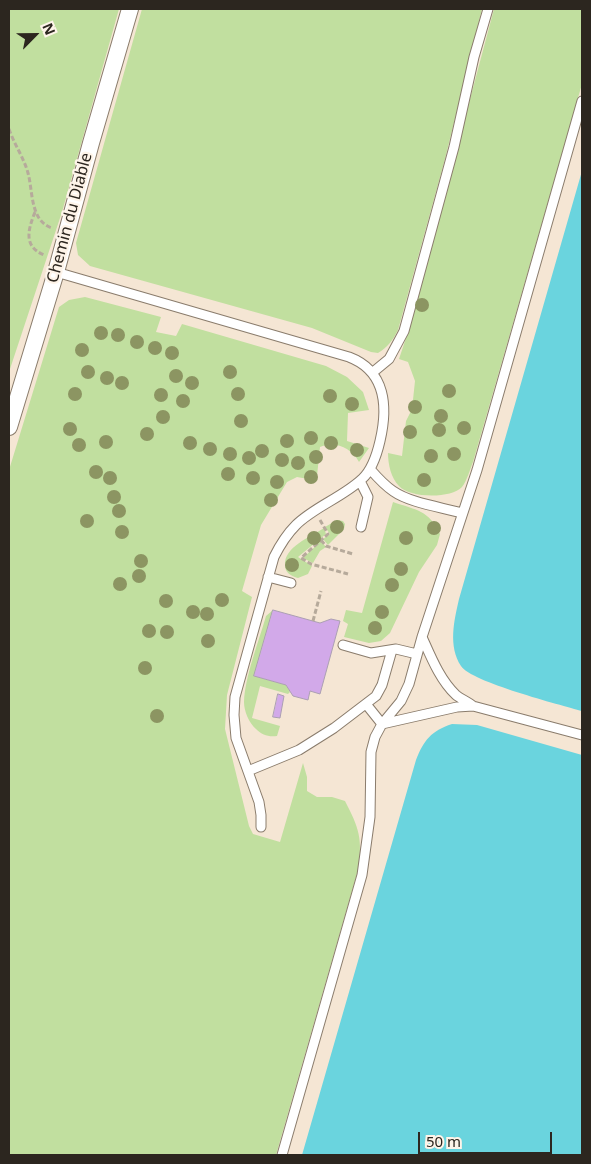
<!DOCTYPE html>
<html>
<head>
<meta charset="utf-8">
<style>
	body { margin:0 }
	#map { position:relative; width:591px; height:1164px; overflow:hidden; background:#f5e6d4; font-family:"Noto Sans",sans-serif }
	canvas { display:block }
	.frame { position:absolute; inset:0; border:10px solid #2c261f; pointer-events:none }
	.north { position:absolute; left:10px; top:10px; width:50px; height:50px; -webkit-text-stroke:4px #fef4e9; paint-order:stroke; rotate:67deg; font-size:14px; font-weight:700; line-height:20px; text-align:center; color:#2c261f }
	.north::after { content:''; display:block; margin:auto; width:18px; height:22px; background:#2c261f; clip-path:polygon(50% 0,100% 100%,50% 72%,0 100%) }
	.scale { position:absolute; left:418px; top:1132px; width:134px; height:22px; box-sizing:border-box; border:2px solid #2c261f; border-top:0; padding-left:6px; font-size:15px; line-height:18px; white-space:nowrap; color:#2c261f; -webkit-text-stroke:4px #fef4e9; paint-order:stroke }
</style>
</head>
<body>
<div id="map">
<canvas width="591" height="1164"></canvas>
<div class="frame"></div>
<div class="north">N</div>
<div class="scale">50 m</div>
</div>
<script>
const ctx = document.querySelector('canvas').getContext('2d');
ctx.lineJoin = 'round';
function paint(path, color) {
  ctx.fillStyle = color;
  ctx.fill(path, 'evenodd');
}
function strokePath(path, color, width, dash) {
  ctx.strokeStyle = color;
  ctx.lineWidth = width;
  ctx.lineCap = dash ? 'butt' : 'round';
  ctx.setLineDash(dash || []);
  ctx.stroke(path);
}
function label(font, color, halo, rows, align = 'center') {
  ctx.font = font + ' "Noto Sans",sans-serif';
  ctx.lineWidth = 4.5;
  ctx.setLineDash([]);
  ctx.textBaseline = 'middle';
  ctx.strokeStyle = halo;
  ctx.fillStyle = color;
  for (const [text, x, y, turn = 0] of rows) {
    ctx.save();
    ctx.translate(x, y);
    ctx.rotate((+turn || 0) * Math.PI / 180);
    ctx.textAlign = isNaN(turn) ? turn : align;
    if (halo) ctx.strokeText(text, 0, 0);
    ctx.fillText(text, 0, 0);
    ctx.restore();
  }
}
const green = new Path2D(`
	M9,9H119L62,212L9,372Z
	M142,9H482L445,159L398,330C393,340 388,347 378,353L371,352L312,328L90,266L78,255L76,243Z
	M494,9H582V84L473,462C470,469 467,481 462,487C451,499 409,498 399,486C391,478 388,464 388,453L402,456L406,421L412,409L415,381L408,362L399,359L408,332Z
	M85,297L161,317L156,332L176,336L182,324L326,366L347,377L363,392L369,410L348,413L347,441L369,448L359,462C352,448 334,440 320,447L317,476L308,479L297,477L287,482L261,525L242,591L252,597L227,695L225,729L249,826L253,834L280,842L303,763L307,777V791L317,797H332L345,801C359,828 363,839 358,870L276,1155H9V470L59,307L69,300Z
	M393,502C416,510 429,510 440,534L437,545L419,572L390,633L381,641L369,643L344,637L348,624L343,621L346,610L362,613Z
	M337,520L343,521L345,524L344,529L328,545L323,539L330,534L325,527Z
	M324,528L326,534L298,557L312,566L308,574L298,578C291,576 285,573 285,565C284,547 310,537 324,528Z
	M321,541L326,547L320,551L313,563L303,558Z
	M273,610L254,676L286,685L290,692L288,694L260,686L252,718L280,726L277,736C268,737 262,735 256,729C249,723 244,711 244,702C245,676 259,641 266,616Z`);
const water = new Path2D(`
	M582,171V711C561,705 471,682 461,666C448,646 454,621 459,599Z
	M452,724L477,725L582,755V1155H302L416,760C424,740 431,731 452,724Z`);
const building = new Path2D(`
	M273,610L320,623L331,619L340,621L320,694L310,691L308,700L293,696L286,685L254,676Z
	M278,694L284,696L280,718L273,717Z`);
const path = new Path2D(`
	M9,129C14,144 24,158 28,173C33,191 30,221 52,228
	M35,212C28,230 23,246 44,255
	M320,520L328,534L301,558L311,564L348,574
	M321,540L326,546L353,554
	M313,621L321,591`);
const service = new Path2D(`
	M56,272L349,357C386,371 388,407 380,441C377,454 372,470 362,479C343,497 314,507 296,525C286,535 280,545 274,557L235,697L234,715L236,738L259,802L261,815V827
	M372,373L389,359L404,331L454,147L474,57L488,9
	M370,469C377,477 384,485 393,491C410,503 441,507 462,513
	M360,481L368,497L361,527
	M268,577L291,583
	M422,637C431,657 440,680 456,695C461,699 468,702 473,706
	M343,645L371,653L396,649L417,654
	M366,704L382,724L457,707L473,706L582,735
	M248,771L299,750L334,728L376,696L382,685L392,650
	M282,1155L362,875L370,817L371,752L375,737L382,724L401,701L409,684L422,637L477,470L582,101`);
const minor = new Path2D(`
	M9,427L56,272L91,143L130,9`);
const trees = [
	[422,305],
	[101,333],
	[118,335],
	[137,342],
	[155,348],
	[82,350],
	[172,353],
	[88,372],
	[230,372],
	[176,376],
	[107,378],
	[122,383],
	[192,383],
	[449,391],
	[75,394],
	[238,394],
	[161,395],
	[330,396],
	[183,401],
	[352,404],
	[415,407],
	[441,416],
	[163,417],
	[241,421],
	[464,428],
	[70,429],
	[439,430],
	[410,432],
	[147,434],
	[311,438],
	[287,441],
	[106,442],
	[190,443],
	[331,443],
	[79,445],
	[210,449],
	[357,450],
	[262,451],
	[230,454],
	[454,454],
	[431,456],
	[316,457],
	[249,458],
	[282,460],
	[298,463],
	[96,472],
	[228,474],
	[311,477],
	[110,478],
	[253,478],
	[424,480],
	[277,482],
	[114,497],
	[271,500],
	[119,511],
	[87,521],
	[337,527],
	[434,528],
	[122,532],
	[314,538],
	[406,538],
	[141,561],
	[292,565],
	[401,569],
	[139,576],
	[120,584],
	[392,585],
	[222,600],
	[166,601],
	[193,612],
	[382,612],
	[207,614],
	[375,628],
	[149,631],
	[167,632],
	[208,641],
	[145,668],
	[157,716]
];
const streetNames = [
	["Chemin du Diable",70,218,-75]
];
paint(green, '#c1df9f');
paint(water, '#6ad4de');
paint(building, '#d2a9e9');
strokePath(building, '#ab9fb2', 1);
strokePath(service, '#8a7c6c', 11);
strokePath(minor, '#8a7c6c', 18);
strokePath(path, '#b6aa9b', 3, [5, 2.5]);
strokePath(service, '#fff', 9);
strokePath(minor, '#fff', 16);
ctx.fillStyle = '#8c9562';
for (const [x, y] of trees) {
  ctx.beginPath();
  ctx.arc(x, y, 7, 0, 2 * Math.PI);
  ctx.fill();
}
label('16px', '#2c261f', '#fef4e9', streetNames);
</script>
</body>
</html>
